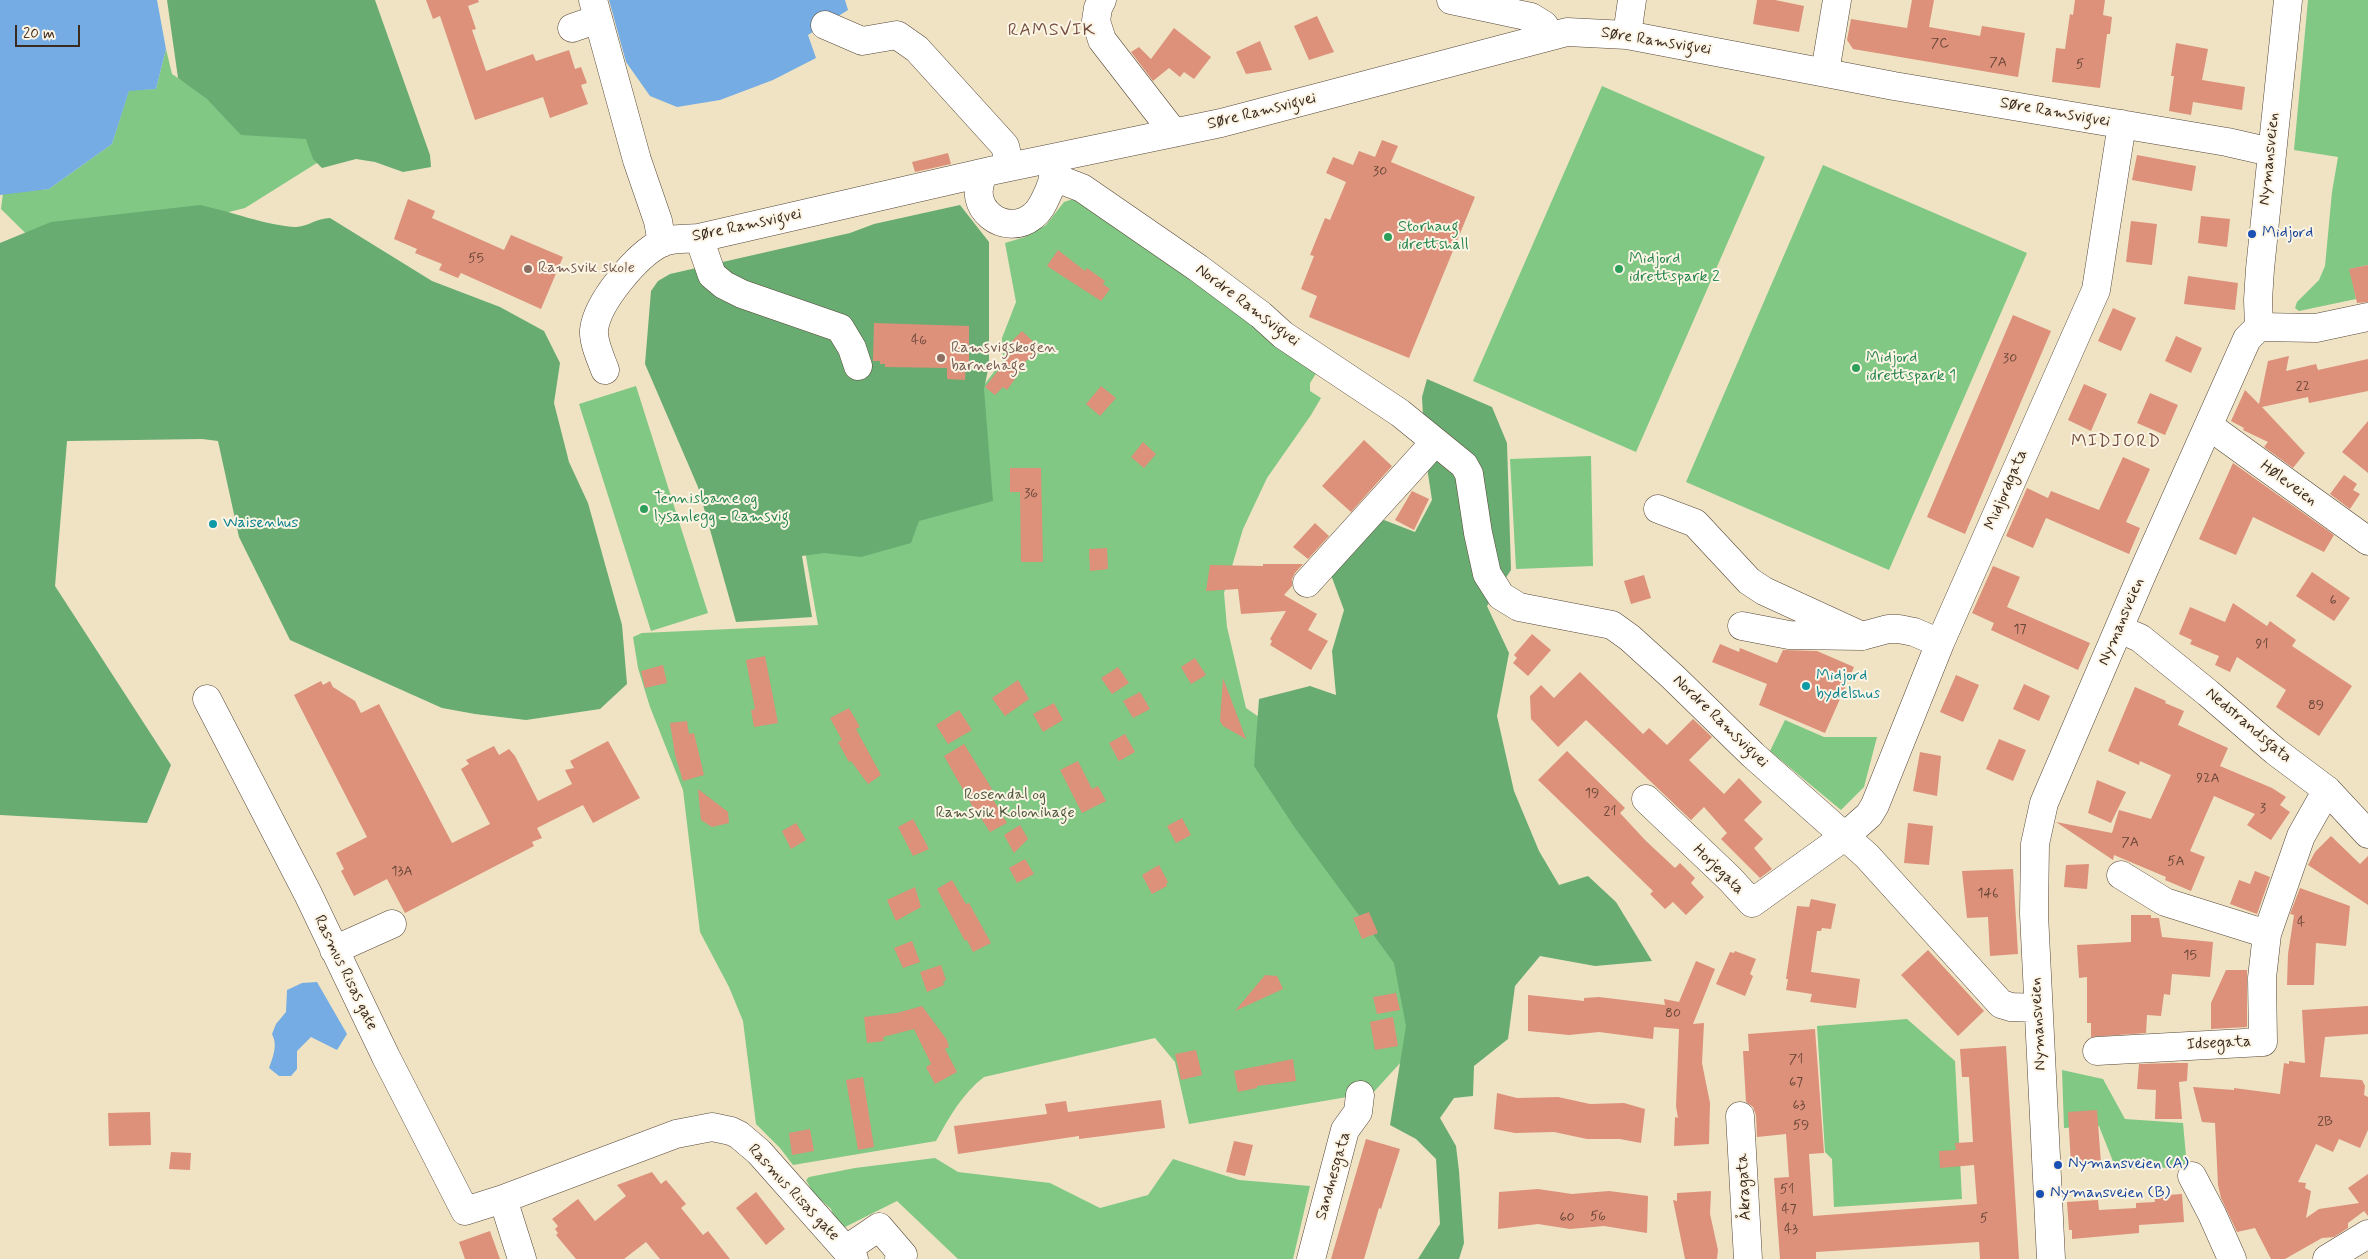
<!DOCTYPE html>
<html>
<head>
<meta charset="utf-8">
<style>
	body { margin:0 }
	#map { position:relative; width:2368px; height:1259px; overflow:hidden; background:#efe3c4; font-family:Mynerve,sans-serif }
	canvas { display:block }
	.scale { position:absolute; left:15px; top:25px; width:65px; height:22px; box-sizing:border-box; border:2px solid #3b2a1e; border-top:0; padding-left:6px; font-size:15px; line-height:18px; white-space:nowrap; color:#3b2a1e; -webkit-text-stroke:4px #fcf5e5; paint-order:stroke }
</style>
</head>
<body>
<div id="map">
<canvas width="2368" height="1259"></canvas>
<div class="scale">20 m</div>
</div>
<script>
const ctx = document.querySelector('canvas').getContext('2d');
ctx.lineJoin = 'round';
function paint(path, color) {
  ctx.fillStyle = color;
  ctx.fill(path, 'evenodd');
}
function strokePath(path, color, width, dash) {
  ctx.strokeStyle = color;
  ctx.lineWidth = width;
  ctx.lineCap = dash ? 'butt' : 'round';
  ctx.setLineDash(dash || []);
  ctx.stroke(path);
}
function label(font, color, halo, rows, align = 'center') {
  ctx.font = font + ' Mynerve,sans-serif';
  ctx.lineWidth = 4;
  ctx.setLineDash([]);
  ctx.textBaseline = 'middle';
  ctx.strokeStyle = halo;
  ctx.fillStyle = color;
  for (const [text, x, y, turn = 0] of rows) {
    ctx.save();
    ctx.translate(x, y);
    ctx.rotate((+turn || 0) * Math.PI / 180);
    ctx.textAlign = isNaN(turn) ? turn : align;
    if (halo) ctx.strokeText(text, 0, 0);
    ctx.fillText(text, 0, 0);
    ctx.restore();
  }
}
const green = new Path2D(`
	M2308,0H2368V265L2350,269L2356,299L2299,311L2295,308L2297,302L2319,280L2325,266L2332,192L2338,157L2294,150Z
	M166,49L172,74L208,98L277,112L328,156L245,208L209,217L70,277L1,209L3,193L49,189L112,144L129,90L156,89Z
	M1602,86L1765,157L1636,452L1473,381Z
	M1823,165L2027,253L1889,570L1686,482Z
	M1079,197L1317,372L1310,383V391L1321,398L1311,415L1267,478L1243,529L1224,593L1227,627L1246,708L1269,724L1403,963L1412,1050L1371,1095L1353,1096L1189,1124L1175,1062L1155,1038L984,1077C962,1094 950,1116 936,1141L793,1165L780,1148L756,1124L743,1021L729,987L700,932L683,790L650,707L638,668L633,637L642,633L818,625L795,494L962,414L1003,360L1002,338L1016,302L1005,243L1025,237L1046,225L1064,202Z
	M636,386L708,613L651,631L579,404Z
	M1591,456L1593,566L1516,569L1510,459Z
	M1785,720L1824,737H1877L1864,787L1841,810L1770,751Z
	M1907,1019L1955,1061L1962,1199L1834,1207L1832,1159L1825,1152L1817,1026Z
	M2062,1070L2103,1079L2125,1119L2183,1123L2187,1167L2116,1169L2099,1126L2064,1128Z
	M935,1158L958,1172L1050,1183L1100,1208L1148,1195L1173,1159L1239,1180L1310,1186L1293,1259H958L897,1201L839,1230L831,1209L814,1194L806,1180L809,1177L855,1168Z`);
const forest = new Path2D(`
	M167,0H375L430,155L431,167L403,172L375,162L356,159L322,168L313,159L306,139L241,135L207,99L178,78Z
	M200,205C229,211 268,226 296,227C307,227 317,218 330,218L432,281L500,307L544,331L560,363L554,403L569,462L588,503L622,625L627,684L600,709L526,720L475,714L442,708L290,640L239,537L218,441L202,439L67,441L55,586L171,765L147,823L0,815V243L51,222Z
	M960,205L989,242V365L984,389L993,501L919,521L911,543L861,557L824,553L802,556L812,617L736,622L698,487L645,364L651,291L658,281L670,274L850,233L874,224Z
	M1427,379L1492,407L1507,443L1511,570L1487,606L1509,653L1497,716L1514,791L1539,851L1559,885L1588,876L1616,902L1652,961L1595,966L1540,956L1515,986L1508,1039L1474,1066L1473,1096L1454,1098L1440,1118L1456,1146L1459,1171L1464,1243L1459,1259H1418L1440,1224L1436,1159L1416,1139L1390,1125L1406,1026L1394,963L1295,828L1254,766L1259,699L1310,686L1336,695L1332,651L1344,610L1331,575L1370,528L1384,520L1415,532L1432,500L1425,454L1422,397Z`);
const water = new Path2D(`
	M0,0H157L166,49L156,89L129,91L112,144L49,189L0,195Z
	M609,0H845L848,10L808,35L816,58L773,80L720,100L677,107L650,96L626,62Z
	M317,982L347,1034L337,1050L311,1037L297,1051V1069L291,1076H279L269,1068C273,1057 278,1045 272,1034L276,1024L286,1012L287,990L302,983Z`);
const building = new Path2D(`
	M426,0H478L479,2L468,6L476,29L472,30L486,71L533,54L536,61L569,50L575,69L581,67L587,83L581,85L588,104L550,118L543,97L475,120L440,16L433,19Z
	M1757,0H1775L1804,6L1799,32L1753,24Z
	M1912,0H1934L1929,27L1980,36L1982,26L2025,33L2018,77L1853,49L1847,40L1851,19L1907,28Z
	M2075,0H2105L2103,15L2112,17L2110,34H2107L2100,88L2052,82L2056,48L2065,49L2070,14L2073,15Z
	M1317,16L1334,52L1309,60L1294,26Z
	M1174,28L1211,57L1194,79L1184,72L1180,77L1169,68L1153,81L1131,52L1139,47L1151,59Z
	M1260,41L1272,70L1246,74L1236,52Z
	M2176,43L2208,49L2202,80L2245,87L2242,110L2193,102L2191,115L2169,111L2174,76H2171Z
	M1382,140L1398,146L1391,162L1475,197L1409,358L1309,317L1317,296L1301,289L1314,256L1310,255L1325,218L1330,220L1346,182L1326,173L1333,157L1353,165L1359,151L1375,157Z
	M948,153L951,164L915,172L912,162Z
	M2137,155L2196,166L2192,191L2132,180Z
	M408,199L435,211L432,218L504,250L511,235L563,257L541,309L461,273L458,278L439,270L442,264L415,253L417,249L394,239Z
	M2201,216L2230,219L2227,247L2198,243Z
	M2131,221L2157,224L2152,265L2126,262Z
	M1058,250L1085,271L1087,268L1105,281L1103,284L1110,289L1101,301L1047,266Z
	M2368,265V302L2357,303L2349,269Z
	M2188,276L2238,283L2235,310L2184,304Z
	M2113,308L2136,318L2121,351L2098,341Z
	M2013,315L2051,331L1965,534L1927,517Z
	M874,323L969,326V366L966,364L965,380L947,379V368L885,367V364H880V361H873Z
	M1022,331L1039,347L1018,370L1020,372L1007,390L1003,387L995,395L985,387L1016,348L1010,343Z
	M2176,336L2202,348L2191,373L2165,361Z
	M2289,356L2286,371L2316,364L2318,370L2368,359V391L2309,403L2308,397L2262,407L2305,453L2293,468L2264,447L2268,442L2243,430L2244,428L2231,421L2245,390L2259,404L2268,361Z
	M2084,384L2107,394L2091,431L2068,420Z
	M1101,386L1116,398L1100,416L1086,404Z
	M2150,393L2178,405L2165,435L2137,423Z
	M2368,421V473L2342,452Z
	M1364,440L1392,466L1351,512L1322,486Z
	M1143,442L1156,454L1144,468L1131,457Z
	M2123,457L2150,469L2126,522L2140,528L2129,554L2046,518L2033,548L2006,536L2027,488L2048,498L2051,491L2099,510Z
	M2233,463L2334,535L2324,552L2253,517L2236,555L2199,539Z
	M1010,468H1041L1043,562H1021L1020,492H1010Z
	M2344,475L2357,484L2353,490L2360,494L2350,509L2330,494Z
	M1412,491L1429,499L1414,530L1395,520Z
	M1315,523L1329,536L1308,559L1293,547Z
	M1107,548L1108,569L1090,571L1089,549Z
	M1263,564H1303L1295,573L1292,579V586L1284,595L1317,614L1308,630L1328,641L1311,670L1270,645L1272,641L1270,639L1286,611L1241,614L1238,589L1206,591L1210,565L1263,566Z
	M1993,566L2020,577L2007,607L2090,643L2078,670L1991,630L1994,623L1972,613Z
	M2312,572L2350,598L2334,621L2296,596Z
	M1644,575L1651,598L1631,604L1624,581Z
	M2233,603L2267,626L2270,621L2296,640L2292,646L2352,686L2319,736L2276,707L2286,690L2237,657L2230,672L2215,665L2219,656L2190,644L2192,640L2179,634L2190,607L2225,622Z
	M1532,634L1551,650L1528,676L1513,663L1517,658L1514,655Z
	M1720,644L1739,652L1740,648L1777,663L1783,650L1817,651L1854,667L1825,733L1759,705L1767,684L1712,662Z
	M765,656L778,723L754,727L751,710L755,709L746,660Z
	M1195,658L1206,675L1191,684L1181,667Z
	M663,665L667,683L645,688L641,671Z
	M1118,667L1129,683L1112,694L1101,678Z
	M1580,672L1643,734L1649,728L1667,745L1693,719L1712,737L1689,760L1724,794L1739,778L1762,802L1744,820L1763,839L1754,848L1772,869L1760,878L1721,839L1727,833L1704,807L1691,820L1586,720L1558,747L1531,719L1530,696L1541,685L1554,698Z
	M1956,675L1979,685L1963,722L1940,712Z
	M1223,678L1246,739L1223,726L1220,721Z
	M1018,680L1029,699L1005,716L992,698Z
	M321,681L323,685L330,681L333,687L355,701L361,713L379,704L452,843L490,824L461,769L469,764L466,760L494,746L499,755L509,749L515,756L538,801L572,784L565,770L574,768L570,761L608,741L640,798L593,823L583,805L537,828L542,838L532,842L534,846L405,913L387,879L354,896L341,871L344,869L336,853L367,837L294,695Z
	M2024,684L2050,696L2039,721L2013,709Z
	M2135,687L2166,701L2165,703L2184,711L2178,725L2228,748L2220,766L2272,788L2286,797L2280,805L2290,812L2271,840L2247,825L2255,814L2214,796L2190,851L2205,857L2191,891L2165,880L2166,877L2114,855L2113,860L2056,822L2112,833L2119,810L2151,819L2171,775L2140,761L2139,765L2108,751Z
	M1140,692L1150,709L1133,718L1123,701Z
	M1054,703L1063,720L1043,732L1033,714Z
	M849,708L860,727L856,729L881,775L868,784L851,761L849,762L838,742L842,740L830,718Z
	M959,710L972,730L948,744L936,725Z
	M687,721L689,734L694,733L704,775L683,781L675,755L670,723Z
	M1125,734L1135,752L1119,761L1109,743Z
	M1999,739L2026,750L2013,781L1986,769Z
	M964,744L992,789L988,791L1007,823L990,832L979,815L978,816L944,756Z
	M1567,751L1625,808L1620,813L1646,841L1675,868L1680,863L1695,878L1691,883L1704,897L1686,915L1673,902L1665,909L1650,894L1653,891L1538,780Z
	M1920,752L1941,756L1937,796L1913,791Z
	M1078,761L1092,789L1098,786L1106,801L1082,813L1060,770Z
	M2097,780L2126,792L2111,823L2088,813Z
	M698,789L728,812L729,823L712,827L701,820Z
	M1182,818L1191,835L1176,843L1167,826Z
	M913,819L929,849L913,856L898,827Z
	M796,823L806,840L791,849L782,831Z
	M1908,823L1933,826L1929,865L1904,863Z
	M1020,825L1028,839L1014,853L1004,835Z
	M2331,836L2360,864L2368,856V905L2308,865L2315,852Z
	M1025,859L1034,874L1017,883L1009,868Z
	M2089,864L2087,889L2064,887L2066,865Z
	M1159,865L1168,882L1166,884L1167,886L1152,894L1142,875Z
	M2013,869L2018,954L1990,956L1988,917L1967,918L1962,871Z
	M2255,871L2270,877L2257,914L2230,904L2239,880L2250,884Z
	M952,880L966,904L969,903L991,943L973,952L967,940L965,941L937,889Z
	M915,887L921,907L896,921L887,900Z
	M2300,888L2350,906L2346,946L2316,943L2314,985H2287L2288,954L2294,915L2290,914Z
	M1811,899L1836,904L1831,929L1822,928L1821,931H1817L1811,972L1860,979L1856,1008L1810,1002L1812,994L1786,990L1788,979H1786L1797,906L1809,907Z
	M1369,912L1378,933L1362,939L1353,918Z
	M2131,915H2151V918H2159L2162,937L2213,942L2210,977L2172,974L2170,995L2164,994L2161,1016L2147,1015L2146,1033L2091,1037V1023H2087V977L2079,978L2077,945L2131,942Z
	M912,941L920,962L903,968L894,948Z
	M1928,950L1984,1011L1958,1036L1901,975Z
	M1735,951L1756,959L1750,974L1753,976L1745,996L1716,984L1730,952L1734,953Z
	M1696,961L1715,969L1693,1024L1704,1023L1702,1063L1710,1103L1709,1144L1674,1146L1675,1117L1678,1118L1676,1106L1679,1029L1654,1027L1653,1039L1599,1032L1569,1035L1528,1031V995L1584,1001V998L1599,997L1665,1005L1664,999L1679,1002Z
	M941,965L946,980L943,982L944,985L927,992L920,972Z
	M2226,970H2247V1027L2211,1029V1003Z
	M1265,975L1277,976L1283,989L1235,1011Z
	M1396,993L1400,1010L1377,1014L1373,997Z
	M922,1006L947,1040L949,1047L945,1049L957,1072L935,1084L926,1067L931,1064L914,1029L883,1037L884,1041L867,1043L864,1017L897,1013Z
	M2368,1006V1034L2325,1037L2320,1077L2362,1080L2365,1086L2364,1095L2368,1097V1130L2360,1148L2339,1139L2333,1152L2316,1144L2298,1182L2306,1183L2305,1188L2311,1191L2306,1218L2319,1209L2359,1203L2348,1188L2368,1174V1216L2364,1211L2348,1223V1228L2334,1237L2322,1238L2285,1259H2271L2255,1228L2237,1232L2221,1198L2218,1185L2215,1123L2202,1122L2193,1087L2234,1090V1088L2280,1094L2284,1063L2289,1064V1061L2305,1063L2302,1010Z
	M1393,1017L1398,1046L1375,1050L1370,1022Z
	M1815,1029L1824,1153L1809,1154L1813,1216L1977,1204L1974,1165L1940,1168L1939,1151L1956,1150L1955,1143L1973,1142L1969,1077H1962L1960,1049L2006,1046L2019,1259H1980L1979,1242L1816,1252V1259H1780L1774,1178L1789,1177L1786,1134L1757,1137L1756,1115L1753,1107L1746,1102L1743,1051H1749L1748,1034Z
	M1196,1050L1202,1075L1181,1080L1175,1054Z
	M1293,1059L1296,1081L1257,1086V1088L1238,1092L1234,1071Z
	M2173,1063H2188L2187,1081L2179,1082L2182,1119H2155L2156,1090L2137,1089L2139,1064Z
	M863,1077L874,1147L858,1150L846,1080Z
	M1497,1093L1517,1098L1558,1097L1590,1104L1624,1103L1645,1109L1641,1143L1620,1139H1587L1554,1132L1515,1133L1494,1129Z
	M1161,1100L1165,1128L1079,1139V1136L958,1154L954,1126L1047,1114L1045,1104L1066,1101L1068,1112Z
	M2097,1110L2101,1163L2071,1165L2068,1112Z
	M150,1112L151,1145L109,1146L108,1113Z
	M810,1129L814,1151L792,1155L789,1133Z
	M1366,1139L1400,1149L1381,1209L1379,1208L1364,1259H1331Z
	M1234,1141L1253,1145L1245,1176L1226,1172Z
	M171,1152L191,1153L190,1170L169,1169Z
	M652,1172L661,1184L666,1180L686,1204L681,1208L703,1235L708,1231L730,1259H660L646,1242L624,1259H576L556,1235L558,1233L555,1229L558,1226L552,1219L578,1199L595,1221L626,1196L617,1185Z
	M1538,1189L1572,1194L1609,1191L1648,1196L1647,1233L1604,1226L1570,1229L1538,1224L1498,1229L1499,1192Z
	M1711,1191L1710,1214L1718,1250L1717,1259H1685L1673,1200L1677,1201V1193Z
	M756,1192L785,1229L766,1245L736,1208Z
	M2182,1194L2184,1222L2139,1225V1233L2072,1239V1230H2069L2067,1202L2098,1200L2099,1210L2136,1208V1203L2155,1202L2154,1196Z
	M490,1231L500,1259H465L459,1242Z`);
const minor = new Path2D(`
	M593,0L637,160L658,221L662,243
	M1102,0L1098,8L1096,21L1102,40L1174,133
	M1451,0L1531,17L1544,25L1550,36
	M825,25L862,41L897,35L917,49L1005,146L1010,167
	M572,28L598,19
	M1627,35L1632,0
	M1825,72L1837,0
	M984,174C964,207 1005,239 1033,216C1041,210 1044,201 1048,193C1053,182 1056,172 1049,160
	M1053,177L1082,188L1198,268L1261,315L1283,335L1400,413L1464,465L1469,474L1478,533L1487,574L1501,596L1519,607L1612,625L1630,638L1673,677L1753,755L1867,856L2001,1004L2011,1007L2038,1008
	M699,238L712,275L724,285L742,294L840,328L852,348L858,366
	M2259,327L2316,328L2368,317
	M605,370C601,359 593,342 594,330C597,302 637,255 661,243C671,238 688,239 699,238L995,170L1221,123L1567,32L1627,35L1894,86L2227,142L2271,152
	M2209,426L2368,541
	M1658,509L1695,523L1749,581L1764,591L1862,636
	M1307,583L1435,442
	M1742,626L1789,635L1862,636L1888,629H1899L1914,632L1940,643
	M2119,629L2140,638L2208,693L2275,751L2327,790L2368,834
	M207,699L308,894L386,1057L465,1211L503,1199L676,1134L712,1127L731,1131L739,1135L759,1152L854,1259
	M1646,799L1730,879L1752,903L1844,837L1869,815L1875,805L1940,643L2096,290L2122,124
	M2121,875L2165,902L2267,934
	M334,950L392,924
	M2097,1051L2263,1042L2262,978L2267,934L2301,836L2327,790
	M1740,1116L1748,1259
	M2192,1176L2212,1214L2232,1259
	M503,1199L522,1259
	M848,1252L854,1244L879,1227L903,1255L899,1259
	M1311,1259L1345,1130L1358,1112L1360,1095
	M2051,1259L2034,914L2035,844L2044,803L2143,572L2247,339L2259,327L2258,300L2260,269L2288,0
	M2327,1259L2368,1234`);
const markers = [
	[2252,234,5,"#1a4fb4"],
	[1388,237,5,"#2e9e5b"],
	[528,269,5,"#8d6e63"],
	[1619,269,5,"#2e9e5b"],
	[941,358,5,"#8d6e63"],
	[1856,368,5,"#2e9e5b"],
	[644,509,5,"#2e9e5b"],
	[213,524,5,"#0f9aa8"],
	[1806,686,5,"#0f9aa8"],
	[2058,1165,5,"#1a4fb4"],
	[2040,1194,5,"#1a4fb4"]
];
const numberNames = [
	["7C",1940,44],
	["7A",1998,63],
	["5",2080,65],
	["30",1380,172],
	["55",476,259],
	["46",919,341],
	["30",2010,359],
	["22",2303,387],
	["36",1031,494],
	["6",2333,601],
	["17",2020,630],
	["91",2262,645],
	["89",2316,706],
	["92A",2208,779],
	["19",1592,794],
	["3",2263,809],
	["21",1610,812],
	["7A",2130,843],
	["5A",2176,862],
	["13A",402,872],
	["146",1988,894],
	["4",2301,923],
	["15",2190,956],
	["80",1673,1014],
	["71",1796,1060],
	["67",1796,1083],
	["63",1799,1106],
	["2B",2325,1122],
	["59",1801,1126],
	["51",1787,1190],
	["47",1789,1210],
	["56",1598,1217],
	["60",1567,1218],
	["5",1984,1219],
	["43",1791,1230]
];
const streetNames = [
	["Søre Ramsvigvei",1656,42,9],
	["Søre Ramsvigvei",1262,112,-14],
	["Søre Ramsvigvei",2055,113,10],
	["Nymansveien",2270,159,-84],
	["Søre Ramsvigvei",747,226,-12],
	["Nordre Ramsvigvei",1247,306,37],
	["Høleveien",2288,484,36],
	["Midjordgata",2007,490,-67],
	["Nymansveien",2122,622,-67],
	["Nordre Ramsvigvei",1720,722,44],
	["Nedstrandsgata",2248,726,40],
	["Horjegata",1718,870,44],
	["Rasmus Risas gate",345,973,64],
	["Nymansveien",2039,1024,-93],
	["Idsegata",2219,1044,-3],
	["Sandnesgata",1334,1176,-74],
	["Åkragata",1745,1187,-93],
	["Rasmus Risas gate",793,1193,47]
];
const leisureNames = [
	["Storhaug",1398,228],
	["idrettshall",1398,246],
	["Midjord",1629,260],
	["idrettspark 2",1629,278],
	["Midjord",1866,359],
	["idrettspark 1",1866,377],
	["Tennisbane og",654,500],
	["lysanlegg - Ramsvig",654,518]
];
const transitNames = [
	["Midjord",2262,234],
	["Nymansveien (A)",2068,1165],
	["Nymansveien (B)",2050,1194]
];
const educationNames = [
	["Ramsvik skole",538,269],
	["Ramsvigskogen",951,349],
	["barnehage",951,367]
];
const cultureNames = [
	["Waisenhus",223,524],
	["Midjord",1816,677],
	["bydelshus",1816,695]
];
const parkNames = [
	["Rosendal og",1005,796],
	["Ramsvik Kolonihage",1005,814]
];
const neighbourhoodNames = [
	["RAMSVIK",1052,31],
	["MIDJORD",2116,442]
];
paint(green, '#81c884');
paint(forest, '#68ac72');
paint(water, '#74ace3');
paint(building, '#dd907a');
strokePath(minor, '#564637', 29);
strokePath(minor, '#fff', 28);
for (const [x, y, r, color] of markers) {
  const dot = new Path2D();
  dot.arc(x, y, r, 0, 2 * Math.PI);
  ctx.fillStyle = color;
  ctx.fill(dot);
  strokePath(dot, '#fcf5e5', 2);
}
label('14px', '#644435', null, numberNames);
label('16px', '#3b2a1e', '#fcf5e5', streetNames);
label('16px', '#27864d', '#fcf5e5', leisureNames, 'left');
label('16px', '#164399', '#fcf5e5', transitNames, 'left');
label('16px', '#785e54', '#fcf5e5', educationNames, 'left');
label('16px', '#0d838f', '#fcf5e5', cultureNames, 'left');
label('16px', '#50593d', '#fcf5e5', parkNames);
ctx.letterSpacing = '1px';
label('18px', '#744e3e', '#fcf5e5', neighbourhoodNames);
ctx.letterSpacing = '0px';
</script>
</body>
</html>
